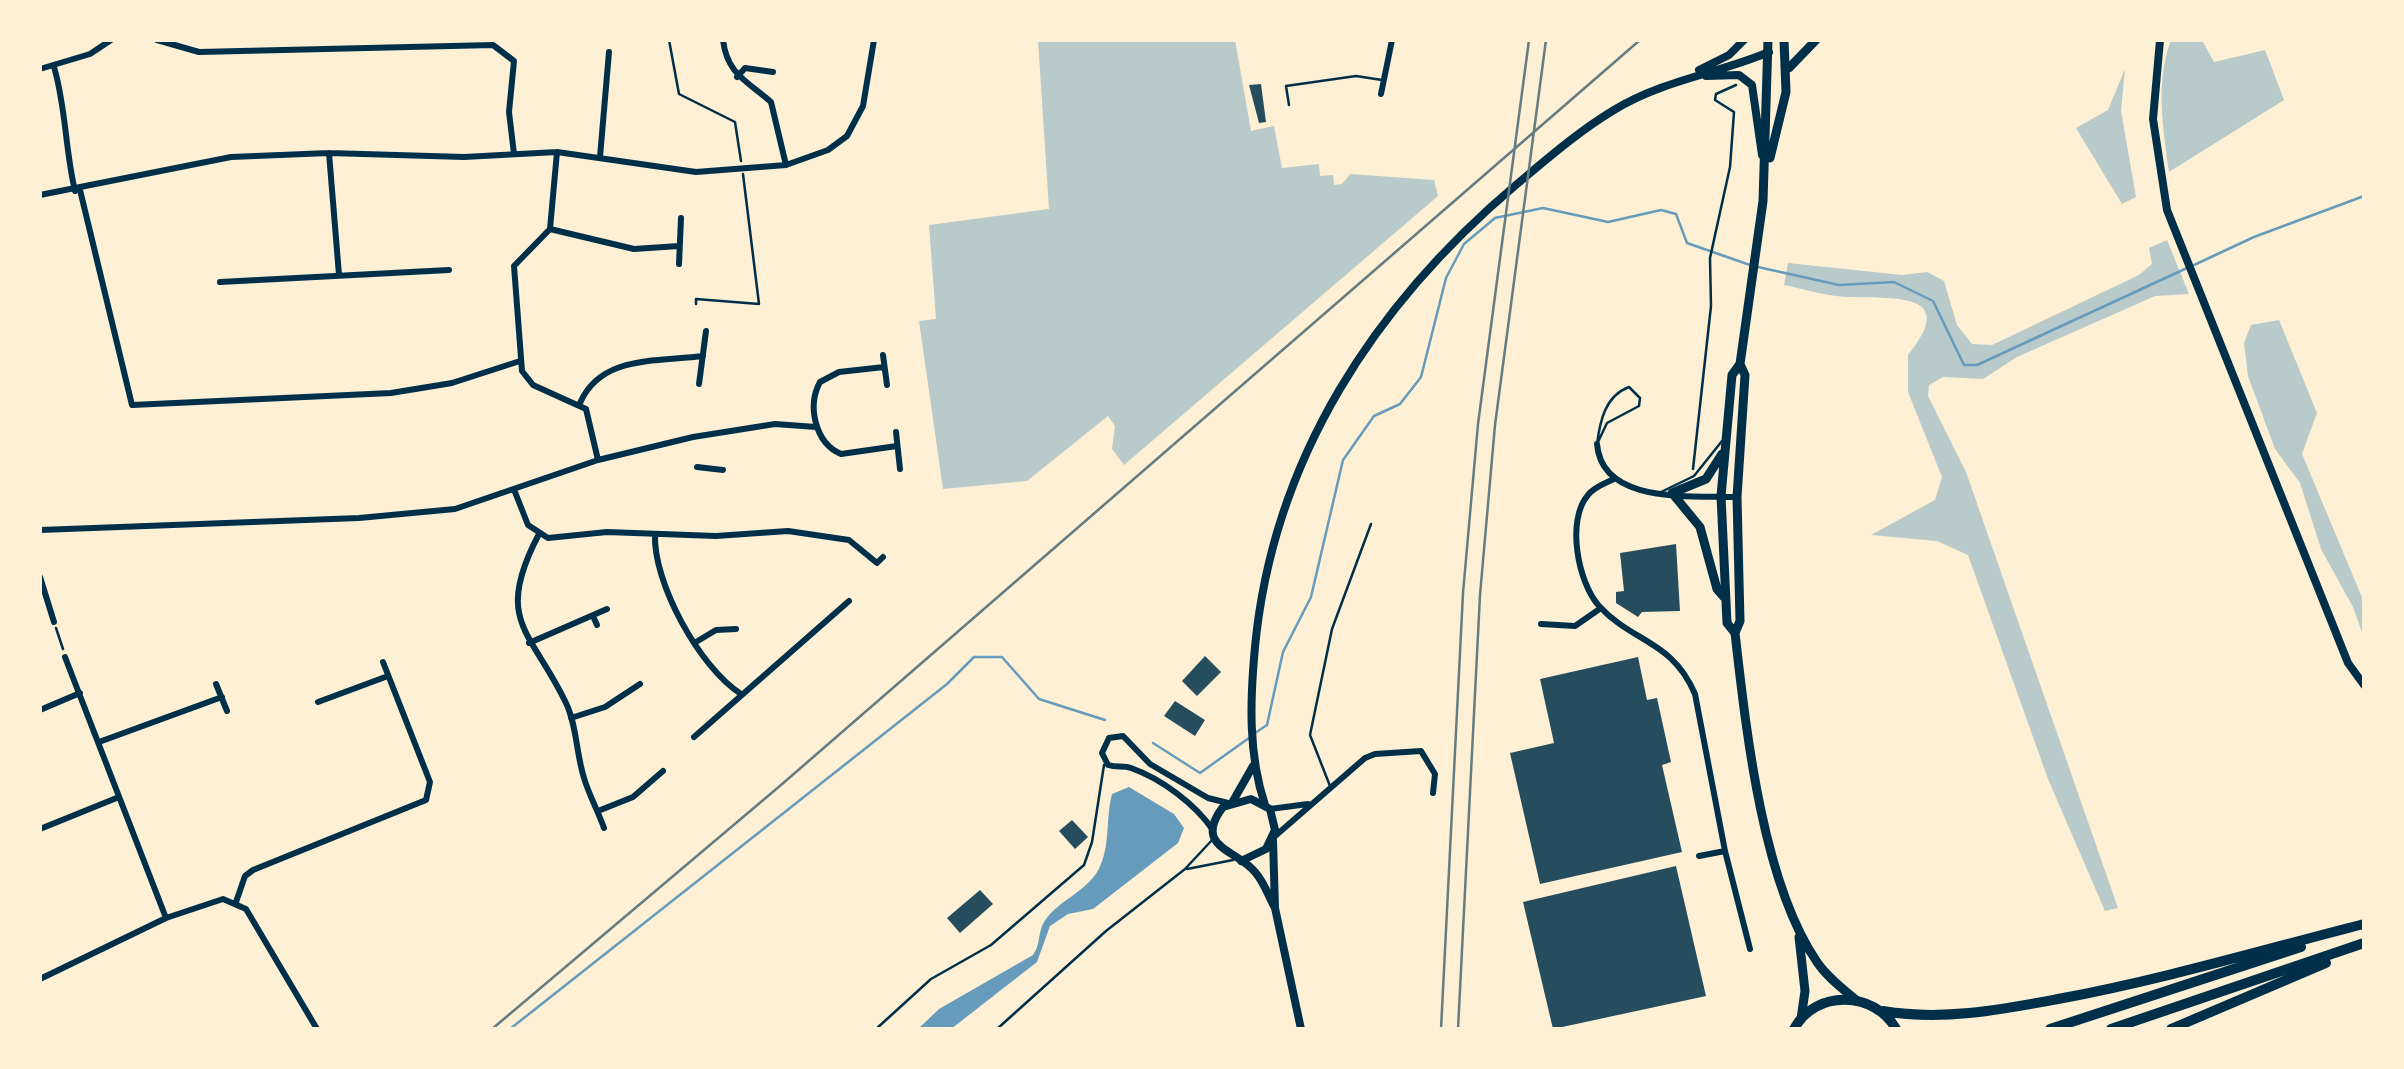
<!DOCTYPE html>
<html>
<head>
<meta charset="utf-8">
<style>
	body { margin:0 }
	#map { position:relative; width:2404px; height:1069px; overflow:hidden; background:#fdf0d5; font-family:"Work Sans",sans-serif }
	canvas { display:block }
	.frame { position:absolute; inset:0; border:42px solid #fdf0d5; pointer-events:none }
</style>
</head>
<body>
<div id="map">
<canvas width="2404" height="1069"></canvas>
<div class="frame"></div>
</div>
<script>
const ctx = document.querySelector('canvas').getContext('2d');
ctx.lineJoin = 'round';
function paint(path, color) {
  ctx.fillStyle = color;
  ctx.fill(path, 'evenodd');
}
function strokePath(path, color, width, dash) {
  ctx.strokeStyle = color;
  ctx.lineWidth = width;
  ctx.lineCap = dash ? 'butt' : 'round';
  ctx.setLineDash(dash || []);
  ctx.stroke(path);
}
const green = new Path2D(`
	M1038,40H1235L1251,131L1274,126L1282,168L1319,164L1320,176L1333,175L1334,185L1342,184L1350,174L1434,180L1438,196L1124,465L1112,449L1115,426L1108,416L1027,481L943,489L919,321L936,319L929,225L1049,209Z
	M2171,40H2202L2214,62L2265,50L2284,100L2169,172C2163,128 2155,83 2171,40Z
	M2125,69L2121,111L2136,197L2122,204L2076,128L2108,110Z
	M2167,240L2189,294L2155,296L2017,357L1983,379L1943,377L1929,385L1928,396L1966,472L2118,908L2105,911L2048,779L1968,555L1937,541L1871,535L1935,500L1942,477L1908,392V355C1961,290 1890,299 1846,297C1826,296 1804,289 1784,285L1788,263L1902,275L1927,272L1944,281L1957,325L1972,344L1992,345L2139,275L2152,264L2149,248Z
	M2279,320L2317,413L2302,454L2364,602V638L2353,607L2321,549L2300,483L2275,449L2248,376L2244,343L2251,325Z`);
const water = new Path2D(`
	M1129,787L1174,814L1184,828L1178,843L1093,909L1068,914L1050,926L1037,962L951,1029H918L939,1009L1033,955C1040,945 1038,937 1042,926C1054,900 1090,893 1101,864C1110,843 1106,816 1112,794Z`);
const stream = new Path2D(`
	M2194,265L2254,237L2364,196
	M1758,267L1839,285L1894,282L1933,301L1964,365H1977L2187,268
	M1255,733L1267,725L1283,652L1311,597L1343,460L1374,416L1400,404L1421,377L1446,278L1464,244L1495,218L1543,208L1608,222L1661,210L1676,214L1687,243L1750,265
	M1153,743L1200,773L1249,738
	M510,1029L947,684L974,657H1002L1039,699L1105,720`);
const building = new Path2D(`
	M1261,84L1266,122L1259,123L1249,85Z
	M1676,544L1680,611L1642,612L1638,617L1616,603V592L1624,591L1620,553Z
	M1205,656L1221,672L1197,696L1182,681Z
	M1638,657L1647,700L1657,698L1671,762L1662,765L1682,852L1540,884L1510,753L1554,743L1540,679Z
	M1175,701L1205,720L1195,736L1164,716Z
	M1072,820L1088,837L1075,849L1059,831Z
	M1676,866L1706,996L1553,1029L1523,902Z
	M980,890L993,904L960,933L947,918Z`);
const path = new Path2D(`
	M669,40L679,94L735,122L741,161
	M696,304V299L759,304L743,174
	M1693,469L1711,306L1710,258L1730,167L1734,112L1715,100L1716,94L1736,85
	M56,628L63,649`);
const service = new Path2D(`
	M1289,105L1286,86L1356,76L1382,80
	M1629,387L1640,398L1639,406L1607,423L1597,444C1600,421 1605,396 1629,387Z
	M1661,492L1694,476L1722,441
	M1330,786L1310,735L1332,629L1371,524
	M1187,869L1233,860
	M876,1029L931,979L991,945L1084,865L1092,842L1104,765
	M997,1029L1106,931L1185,869L1213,839`);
const minor = new Path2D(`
	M157,40L199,52L493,45L514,61L509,112L514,154
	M723,40C727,74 747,81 771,102L786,165
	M54,67C66,107 65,149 75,191
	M40,69L90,54L111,40
	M737,77L745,68L773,72
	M1381,94L1392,40
	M557,152L550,229L514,266L522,371L533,385L586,409L598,460
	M329,153L339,275
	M600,157L609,52
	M80,190L132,405L391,393L452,383L520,361
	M40,195L231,157L329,153L464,157L557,152L696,172L786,165L828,150L847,136L863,106L874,40
	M550,229L634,249L679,246
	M679,264L681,218
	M220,282L449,270
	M883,355L887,385
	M884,367L839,372L820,382C807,406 815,443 841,454L897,446
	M699,384L706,331
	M580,403C601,355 656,362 703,356
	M896,432L900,469
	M1597,444C1602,505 1692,495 1737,497
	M697,467L723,470
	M1614,479C1606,483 1594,487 1588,495C1566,520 1578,583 1599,606C1633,643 1672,640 1695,694L1725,851L1750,949
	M515,492L528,525L548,538L607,532L716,536L788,531L849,540L877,563L883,557
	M40,530L359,518L455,509L598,460L693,437L775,424L816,427
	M539,534C493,621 531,630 566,703C577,726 576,753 584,778C589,795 598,811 604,828
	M655,534C653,583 700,668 741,694
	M40,577L54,622
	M593,616L597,625
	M1541,624L1575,626L1601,608
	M696,642L716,630L736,629
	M529,643L607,609
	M65,657L166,918
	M216,684L227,711
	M318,702L388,676
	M40,710L80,693
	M571,718L605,707L640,684
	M694,737L849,601
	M99,742L222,697
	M1270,809L1308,804
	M598,811L633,797L663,771
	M40,829L119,797
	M1213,830C1195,804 1162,779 1131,768C1123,765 1117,768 1108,765L1102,753L1109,738L1123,736L1150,764L1208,798L1228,803
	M1274,837L1365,758L1375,754L1421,751L1435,774L1433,793
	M1699,856L1725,851
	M236,902L245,876L253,870L426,800L430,782L383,662
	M40,979L166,918L223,899L246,909L317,1029`);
const tertiary = new Path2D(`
	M2160,40L2153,119L2167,210L2348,663L2364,685`);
const secondary = new Path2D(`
	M1699,70L1729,55L1744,40
	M1706,76L1739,75L1752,85L1762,155
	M1233,801L1253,766
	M1265,805C1248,754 1250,700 1255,647C1273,458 1375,304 1517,184C1548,158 1579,131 1614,110C1663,80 1717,74 1769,52
	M1273,840L1275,908L1301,1029
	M1241,861L1266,849L1275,830L1270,809L1251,799L1223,807C1195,844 1230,849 1250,867C1262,877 1268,895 1275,908`);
const primary = new Path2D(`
	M1789,68L1816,40
	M1770,158L1786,92L1784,40
	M1740,364L1732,375L1721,496L1727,623L1735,633C1746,729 1762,882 1817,962C1827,977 1842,988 1856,1000
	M1672,493L1700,527L1717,589L1724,597
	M1672,493L1706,479L1722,454
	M1735,633L1740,621L1737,497L1745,375L1740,364L1763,201L1768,40
	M1799,937L1805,991L1801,1019`);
const trunk = new Path2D(`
	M1883,1011C1942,1021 1999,1010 2058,999C2161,980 2262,950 2364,924
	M1794,1029C1815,989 1875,991 1896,1029
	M2050,1029L2301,947
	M2111,1029L2364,943
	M2171,1029L2326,963`);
const rail = new Path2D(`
	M492,1029L781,785L1640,40
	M1441,1029L1463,593L1478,424L1529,40
	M1458,1029L1480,595L1495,425L1546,40`);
paint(green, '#b9caca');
paint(water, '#669bbc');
strokePath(stream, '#669bbc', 2.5);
paint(building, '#264d5e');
strokePath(path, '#003049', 2.5);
strokePath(service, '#003049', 2.5);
strokePath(minor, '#003049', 6);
strokePath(tertiary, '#003049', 8);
strokePath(secondary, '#003049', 8);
strokePath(primary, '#003049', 9);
strokePath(trunk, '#003049', 10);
strokePath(rail, '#657d81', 2.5);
</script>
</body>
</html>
